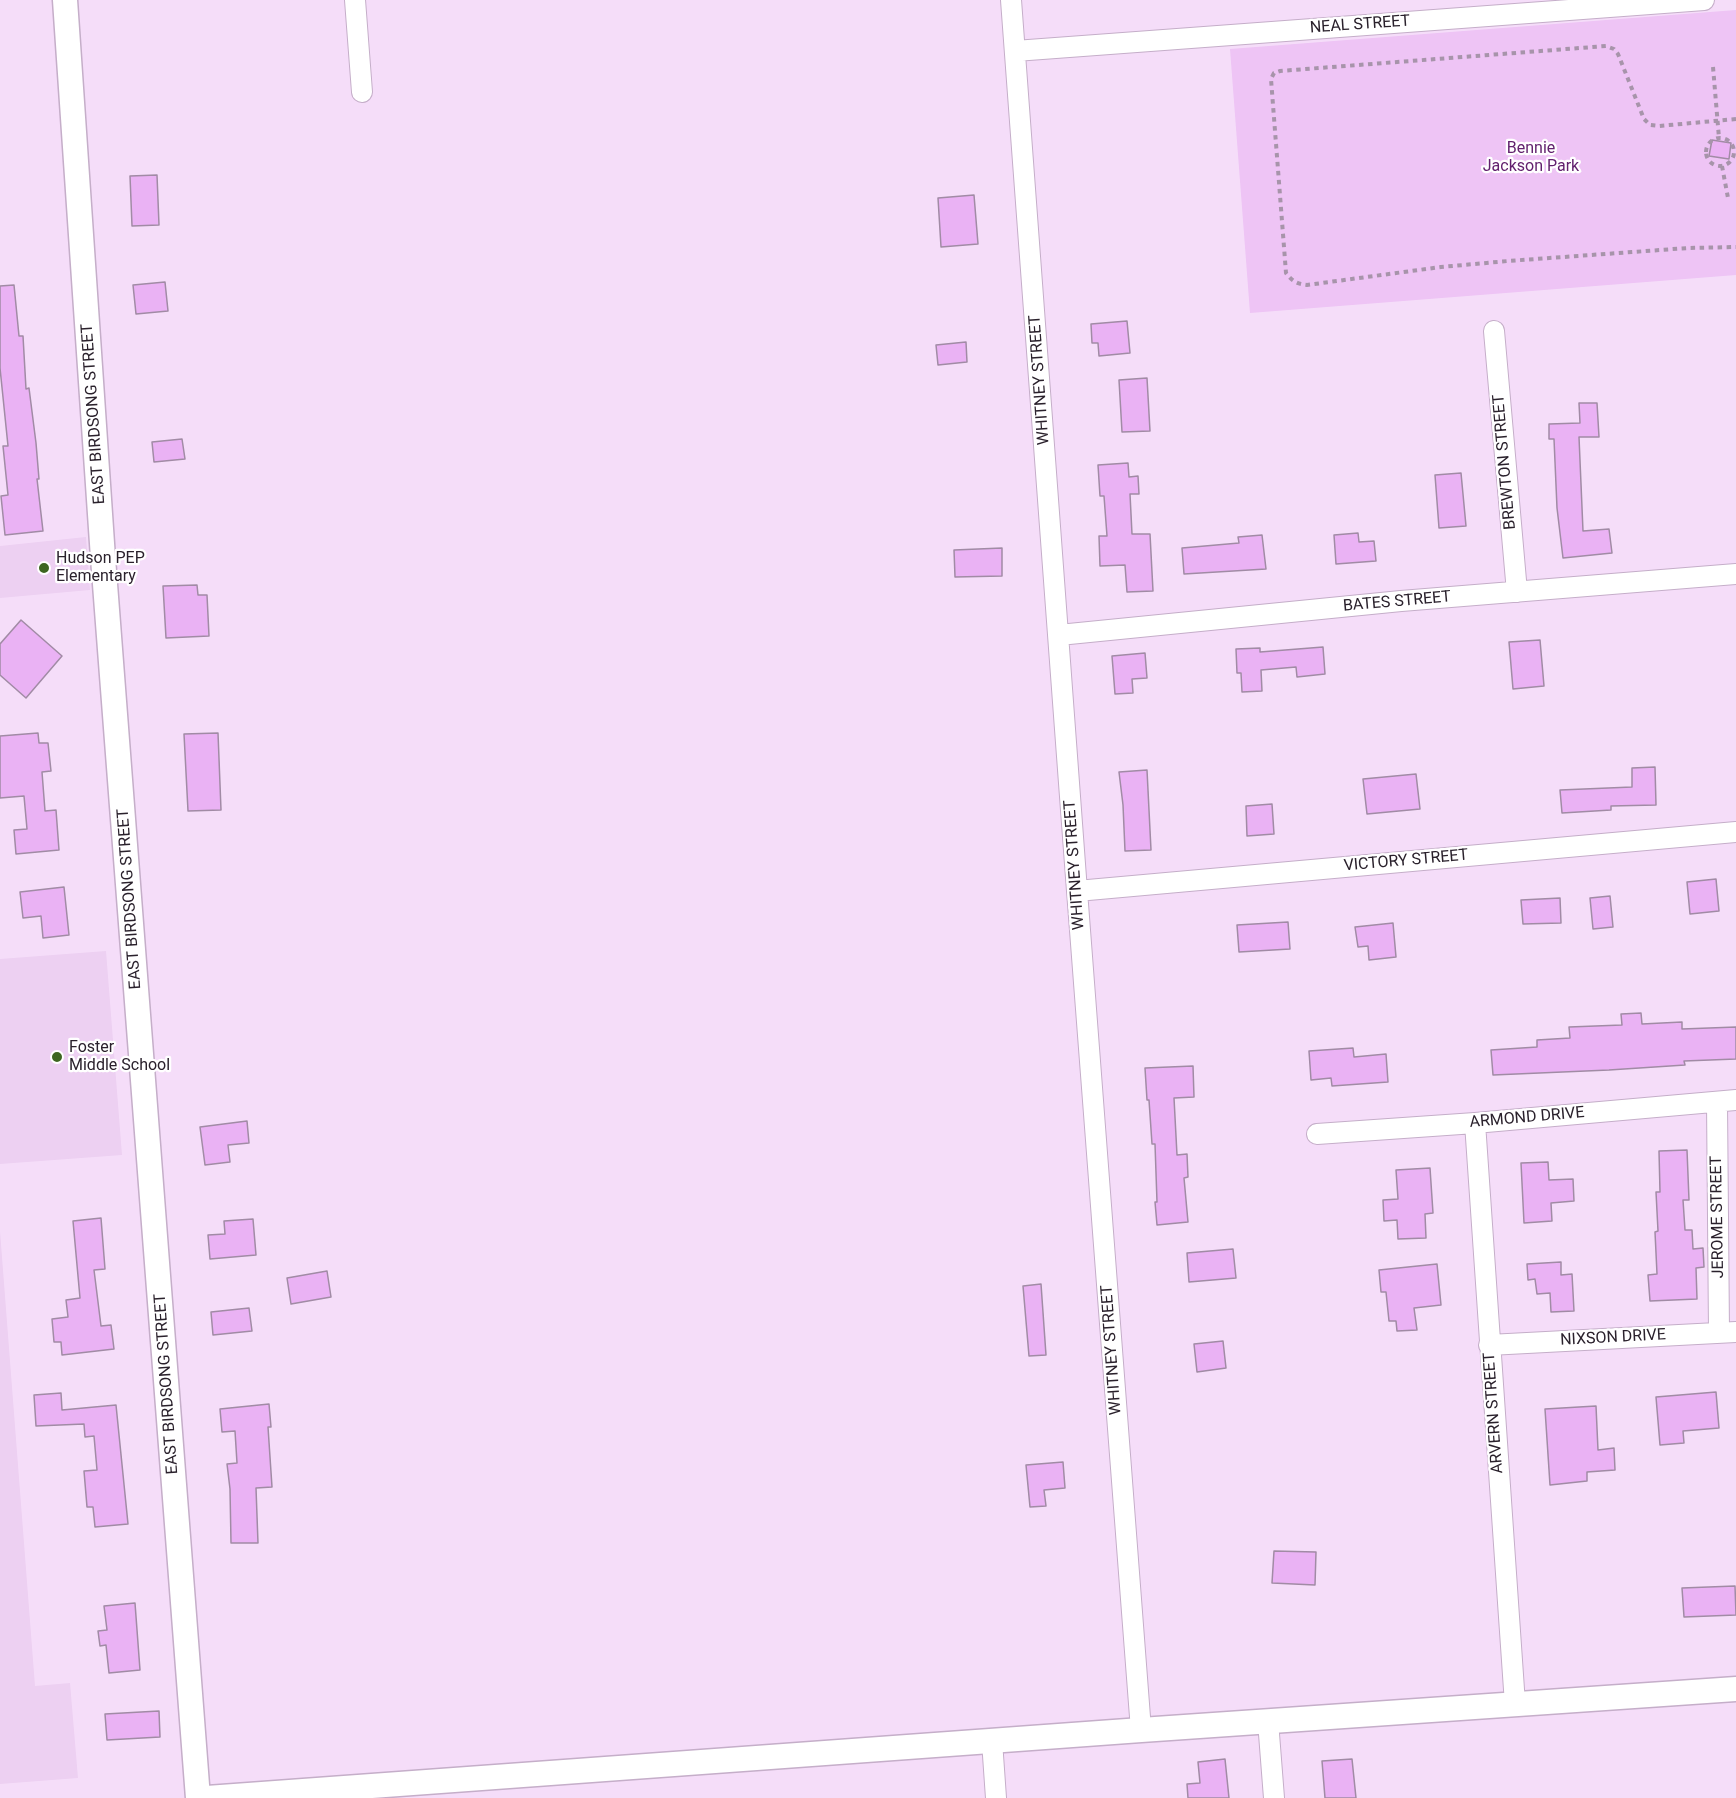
<!DOCTYPE html>
<html>
<head>
<meta charset="utf-8">
<style>
	body { margin:0 }
	canvas { display:block; background:#f5ddf9 }
</style>
</head>
<body>
<canvas width="1736" height="1798"></canvas>
<script>
const ctx = document.querySelector('canvas').getContext('2d');
ctx.lineJoin = 'round';
function paint(path, color) {
  ctx.fillStyle = color;
  ctx.fill(path, 'evenodd');
}
function strokePath(path, color, width, dash) {
  ctx.strokeStyle = color;
  ctx.lineWidth = width;
  ctx.lineCap = dash ? 'butt' : 'round';
  ctx.setLineDash(dash || []);
  ctx.stroke(path);
}
function label(font, color, halo, rows, align = 'center') {
  ctx.font = font + ' Roboto,sans-serif';
  ctx.lineWidth = 4.5;
  ctx.setLineDash([]);
  ctx.textBaseline = 'middle';
  ctx.strokeStyle = halo;
  ctx.fillStyle = color;
  for (const [text, x, y, turn = 0] of rows) {
    ctx.save();
    ctx.translate(x, y);
    ctx.rotate((+turn || 0) * Math.PI / 180);
    ctx.textAlign = isNaN(turn) ? turn : align;
    if (halo) ctx.strokeText(text, 0, 0);
    ctx.fillText(text, 0, 0);
    ctx.restore();
  }
}
const built = new Path2D(`
	M86,537L90,590L0,598V546Z
	M106,951L122,1155L0,1164V959Z
	M0,1231L35,1686L70,1683L78,1778L0,1784Z`);
const green = new Path2D(`
	M1736,10V275L1250,313L1230,49Z`);
const building = new Path2D(`
	M1712,140L1731,143L1729,159L1709,156Z
	M157,175L159,225L132,226L130,176Z
	M974,195L978,244L941,247L938,198Z
	M165,282L168,311L136,314L133,285Z
	M14,285L19,336H23L26,389L29,388L36,443L39,479H37L43,531L5,535L1,496L8,495L3,446H8L0,368V286Z
	M1127,321L1130,353L1099,356L1098,343H1092L1091,324Z
	M966,342L967,362L938,365L936,345Z
	M1147,378L1150,431L1122,432L1119,380Z
	M1579,403H1597L1599,437H1579L1583,531L1609,529L1612,553L1563,558L1557,508L1554,439H1549V424L1580,423Z
	M182,439L185,459L154,462L152,442Z
	M1128,463L1129,477L1138,476L1139,494H1130L1132,534H1150L1153,591L1127,592L1125,565L1100,566L1099,536H1107L1104,496H1100L1098,465Z
	M1461,473L1466,526L1439,528L1435,475Z
	M1358,533L1359,542L1374,541L1376,561L1336,564L1334,535Z
	M1262,535L1266,569L1184,574L1182,548L1239,543L1238,537Z
	M1002,548V576L955,577L954,550Z
	M197,585L198,595H207L209,636L166,638L163,586Z
	M21,620L62,656L26,698L0,675V644Z
	M1540,640L1544,686L1513,689L1509,642Z
	M1323,647L1325,674L1297,677L1296,667L1261,670L1262,691L1242,692L1241,673H1237L1236,649L1260,648V652Z
	M1145,653L1147,678L1132,679L1133,693L1115,694L1112,656Z
	M38,733L39,743H48L51,771L42,772L45,811L56,810L59,850L16,854L14,830L27,829L24,796L0,798V736Z
	M218,733L221,810L188,811L184,734Z
	M1655,767L1656,805L1611,806V810L1562,813L1560,790L1632,787V768Z
	M1147,770L1151,850L1125,851L1123,805L1119,772Z
	M1416,774L1420,809L1367,814L1363,779Z
	M1272,804L1274,834L1247,836L1246,806Z
	M1716,879L1719,911L1690,914L1687,882Z
	M64,887L69,935L43,938L41,916L23,918L20,892Z
	M1610,896L1613,927L1593,929L1590,898Z
	M1560,898L1561,923L1523,924L1521,900Z
	M1288,922L1290,949L1239,952L1237,925Z
	M1393,923L1396,957L1369,960L1368,946L1358,947L1355,927Z
	M1641,1013L1642,1024L1682,1022V1029L1736,1027V1059L1684,1061L1685,1065L1609,1070L1493,1075L1491,1050L1537,1047V1040L1570,1038L1569,1027L1622,1025L1621,1014Z
	M1353,1048L1354,1057L1386,1054L1388,1082L1332,1086L1331,1078L1311,1080L1309,1051Z
	M1193,1066L1194,1097L1174,1098L1177,1155L1187,1154L1188,1177L1184,1178L1188,1222L1157,1225L1155,1202H1157L1155,1144H1152L1149,1100H1147L1145,1068Z
	M247,1121L249,1143L228,1145L230,1162L205,1165L200,1127Z
	M1687,1150L1689,1200H1683L1685,1230H1692L1693,1249L1703,1248L1704,1267L1696,1268L1697,1299L1650,1301L1648,1275L1657,1274L1655,1232L1658,1231L1656,1192H1660L1659,1151Z
	M1548,1162L1549,1180L1573,1179L1574,1201L1551,1203L1552,1221L1524,1223L1521,1163Z
	M1430,1168L1433,1213L1425,1214L1426,1238L1398,1239L1397,1220L1384,1221L1383,1200L1398,1199L1396,1170Z
	M101,1218L105,1269L94,1270L101,1326L111,1325L114,1349L62,1355L61,1342H54L52,1319L68,1317L66,1300L80,1298L73,1221Z
	M253,1219L256,1255L210,1259L208,1235L225,1234L224,1221Z
	M1233,1249L1236,1278L1189,1282L1187,1253Z
	M1561,1262V1275L1572,1274L1574,1311L1551,1312L1550,1293L1537,1294L1535,1279L1528,1280L1527,1264Z
	M1437,1264L1441,1305L1414,1308L1417,1330L1397,1331L1396,1321H1389L1386,1292H1381L1379,1270Z
	M327,1271L331,1297L291,1304L287,1278Z
	M1041,1284L1046,1355L1029,1356L1023,1286Z
	M249,1308L252,1331L213,1335L211,1312Z
	M1223,1341L1226,1368L1197,1372L1194,1344Z
	M1716,1392L1719,1428L1683,1431L1684,1443L1660,1445L1656,1397Z
	M61,1393L62,1410L116,1405L128,1524L95,1527L93,1507H87L84,1471L97,1470L94,1436L85,1437L84,1424L36,1426L34,1395Z
	M269,1404L271,1427H268L272,1487L256,1488L258,1543H231L230,1489L227,1464L237,1463L235,1431L222,1432L220,1409Z
	M1596,1406L1598,1450L1614,1448L1615,1470L1587,1472V1481L1550,1485L1545,1409Z
	M1063,1462L1065,1488L1044,1490L1046,1506L1030,1507L1026,1465Z
	M1274,1551L1316,1552L1315,1585L1272,1583Z
	M1735,1586L1736,1615L1684,1617L1682,1588Z
	M135,1603L140,1670L109,1673L106,1645L100,1646L98,1631L107,1630L104,1606Z
	M159,1711L160,1737L107,1740L105,1714Z
	M1225,1759L1229,1798H1188L1187,1784L1200,1783L1198,1762Z
	M1352,1759L1356,1798H1325L1322,1761Z`);
const path = new Path2D(`
	M1713,67L1719,138
	M1736,119L1659,126L1650,125L1644,119L1618,54L1614,49L1606,46L1280,71L1274,73L1271,79L1286,273C1292,281 1297,284 1307,285L1441,267L1508,261L1688,248L1736,247
	M1706 152a14 14 0 1 1 28 0a14 14 0 1 1-28 0Z
	M1722,166L1728,198`);
const minor = new Path2D(`
	M355,0L362,92
	M1011,0L1077,891L1141,1730
	M1015,51L1704,0
	M1494,331L1517,592
	M1059,635L1401,601L1736,574
	M1077,891L1736,832
	M1717,1102L1719,1333
	M1475,1123L1515,1704
	M1317,1134L1475,1123L1736,1100
	M1489,1345L1736,1332
	M1268,1721L1274,1798
	M992,1741L996,1798`);
const tertiary = new Path2D(`
	M65,0L103,558L198,1798
	M207,1798L1141,1730L1736,1689`);
const markers = [
	[44,568,6,"#3d6520"],
	[57,1057,6,"#3d6520"]
];
const streetNames = [
	["NEAL STREET",1360,25,-4],
	["WHITNEY STREET",1040,380,-94],
	["EAST BIRDSONG STREET",94,414,-94],
	["BREWTON STREET",1505,462,-95],
	["BATES STREET",1397,602,-5],
	["VICTORY STREET",1406,861,-5],
	["WHITNEY STREET",1075,865,-94],
	["EAST BIRDSONG STREET",130,899,-94],
	["ARMOND DRIVE",1527,1118,-5],
	["JEROME STREET",1718,1217,-91],
	["NIXSON DRIVE",1613,1338,-3],
	["WHITNEY STREET",1112,1350,-94],
	["EAST BIRDSONG STREET",167,1384,-94],
	["ARVERN STREET",1494,1413,-94]
];
const parkNames = [
	["Bennie",1531,149],
	["Jackson Park",1531,167]
];
const poiNames = [
	["Hudson PEP",56,559],
	["Elementary",56,577],
	["Foster",69,1048],
	["Middle School",69,1066]
];
paint(built, '#edd0f2');
paint(green, '#eec4f5');
paint(building, '#eab2f4');
strokePath(building, '#a18ba5', 1.5);
strokePath(minor, '#c5aec9', 22);
strokePath(tertiary, '#c5aec9', 27);
strokePath(path, '#a794aa', 4, [4.5, 4.5]);
strokePath(minor, '#fff', 20);
strokePath(tertiary, '#fff', 24);
for (const [x, y, r, color] of markers) {
  const dot = new Path2D();
  dot.arc(x, y, r, 0, 2 * Math.PI);
  ctx.fillStyle = color;
  ctx.fill(dot);
  strokePath(dot, '#fff', 2);
}
label('16px', '#2a212c', '#fff', streetNames);
label('16px', '#62216e', '#fff', parkNames);
label('16px', '#2a212c', '#fff', poiNames, 'left');
</script>
</body>
</html>
